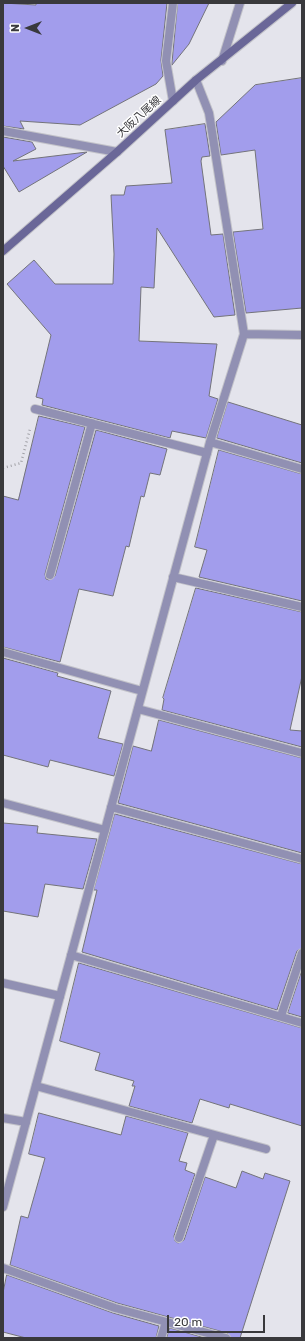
<!DOCTYPE html>
<html>
<head>
<meta charset="utf-8">
<style>
	body { margin:0 }
	#map { position:relative; width:305px; height:1341px; overflow:hidden; background:#e4e4ec; font-family:Rubik,sans-serif }
	canvas { display:block }
	.frame { position:absolute; inset:0; border:4px solid #39393c; pointer-events:none }
	.north { position:absolute; left:8px; top:8px; width:40px; height:40px; -webkit-text-stroke:3px #fff; paint-order:stroke; rotate:270deg; font-size:11px; font-weight:700; line-height:16px; text-align:center; color:#39393c }
	.north::after { content:''; display:block; margin:auto; width:14px; height:18px; background:#39393c; clip-path:polygon(50% 0,100% 100%,50% 72%,0 100%) }
	.scale { position:absolute; left:167px; top:1315px; width:98px; height:18px; box-sizing:border-box; border:2px solid #39393c; border-top:0; padding-left:5px; font-size:12px; line-height:14px; white-space:nowrap; color:#39393c; -webkit-text-stroke:3px #fff; paint-order:stroke }
</style>
</head>
<body>
<div id="map">
<canvas width="305" height="1341"></canvas>
<div class="frame"></div>
<div class="north">N</div>
<div class="scale">20 m</div>
</div>
<script>
const ctx = document.querySelector('canvas').getContext('2d');
ctx.lineJoin = 'round';
function paint(path, color) {
  ctx.fillStyle = color;
  ctx.fill(path, 'evenodd');
}
function strokePath(path, color, width, dash) {
  ctx.strokeStyle = color;
  ctx.lineWidth = width;
  ctx.lineCap = dash ? 'butt' : 'round';
  ctx.setLineDash(dash || []);
  ctx.stroke(path);
}
function label(font, color, halo, rows, align = 'center') {
  ctx.font = font + ' Rubik,"Noto Sans JP",sans-serif';
  ctx.lineWidth = 3;
  ctx.setLineDash([]);
  ctx.textBaseline = 'middle';
  ctx.strokeStyle = halo;
  ctx.fillStyle = color;
  for (const [text, x, y, turn = 0] of rows) {
    ctx.save();
    ctx.translate(x, y);
    ctx.rotate((+turn || 0) * Math.PI / 180);
    ctx.textAlign = isNaN(turn) ? turn : align;
    if (halo) ctx.strokeText(text, 0, 0);
    ctx.fillText(text, 0, 0);
    ctx.restore();
  }
}
const building = new Path2D(`
	M3,3L36,5V3H167L161,60L163,76L156,84L80,125L20,121L24,129L3,126Z
	M178,3H209L189,44L172,65Z
	M302,78V308L246,313L233,232L263,229L255,150L221,155L216,122L255,85Z
	M205,124L210,156L202,157L201,161L211,235L223,234L235,315L214,317L157,228L154,288L141,287L139,341L217,344L209,396L218,399L206,438L172,431L170,438L42,405L43,399L36,397L51,335L7,284L34,260L55,284H113L114,254L111,195H124L126,186L172,183L165,130Z
	M3,137L32,142L36,149L13,161L87,152L19,192L3,166Z
	M228,402L302,425V463L217,438Z
	M39,416L85,427L45,574L46,579L49,580L55,576L96,430L167,449L160,475L150,473L144,497L141,496L129,547L126,546L113,596L79,589L60,662L3,647V496L18,500Z
	M219,450L302,474V601L199,577L207,550L195,547Z
	M196,588L302,612V676L290,730L302,731V747L162,710L164,699L163,698Z
	M3,658L58,673L57,676L111,691L98,738L123,744L114,776L50,760L48,767L3,755Z
	M159,720L302,758V853L118,803L133,746L151,751Z
	M115,814L302,864V948L297,951L277,1010L82,952L97,890H94Z
	M3,823L38,826L37,833L97,839L83,889L45,884L38,917L3,911Z
	M79,963L302,1028V1126L230,1104L229,1108L200,1099L192,1123L129,1106L135,1086H132L134,1081L95,1070L100,1053L60,1041Z
	M302,970V1017L288,1013Z
	M39,1113L121,1135L126,1116L188,1133L179,1161L187,1163L185,1170L195,1174L174,1236L175,1241L178,1243L184,1240L205,1177L236,1188L242,1171L263,1179L265,1173L290,1181L240,1338H231L227,1333L117,1303L10,1265L21,1216L28,1218L45,1158L29,1154Z
	M7,1275L113,1313L159,1326L156,1338H26L3,1332V1293Z
	M170,1328L205,1338H167Z`);
const path = new Path2D(`
	M3,468L21,463L30,429`);
const service = new Path2D(`
	M35,409L207,453
	M50,575L92,423
	M138,709L302,753
	M3,803L105,830
	M3,983L60,996
	M36,1086L266,1149
	M3,1118L26,1122
	M179,1238L214,1135`);
const minor = new Path2D(`
	M222,61L240,3
	M173,101L166,61L173,3
	M3,131L117,152
	M244,334L302,335
	M210,442L302,469
	M173,577L302,607
	M3,652L142,691
	M111,807L302,859
	M71,955L302,1023
	M281,1016L302,953
	M3,1207L210,442L244,334L209,113L196,80
	M3,1268L115,1308L226,1338
	M161,1338L166,1322`);
const secondary = new Path2D(`
	M3,251L117,152L196,80L292,3`);
const streetNames = [
	["大阪八尾線",139,117,-42]
];
paint(building, '#a29dec');
strokePath(building, '#73737a', 1);
strokePath(service, '#c2c2c9', 10);
strokePath(minor, '#c2c2c9', 10);
strokePath(secondary, '#c2c2c9', 10);
strokePath(path, '#a1a1a7', 2.5, [1, 3]);
strokePath(service, '#9190b3', 8);
strokePath(minor, '#9190b3', 8);
strokePath(secondary, '#6a6798', 8);
label('11px', '#39393c', '#fff', streetNames);
</script>
</body>
</html>
